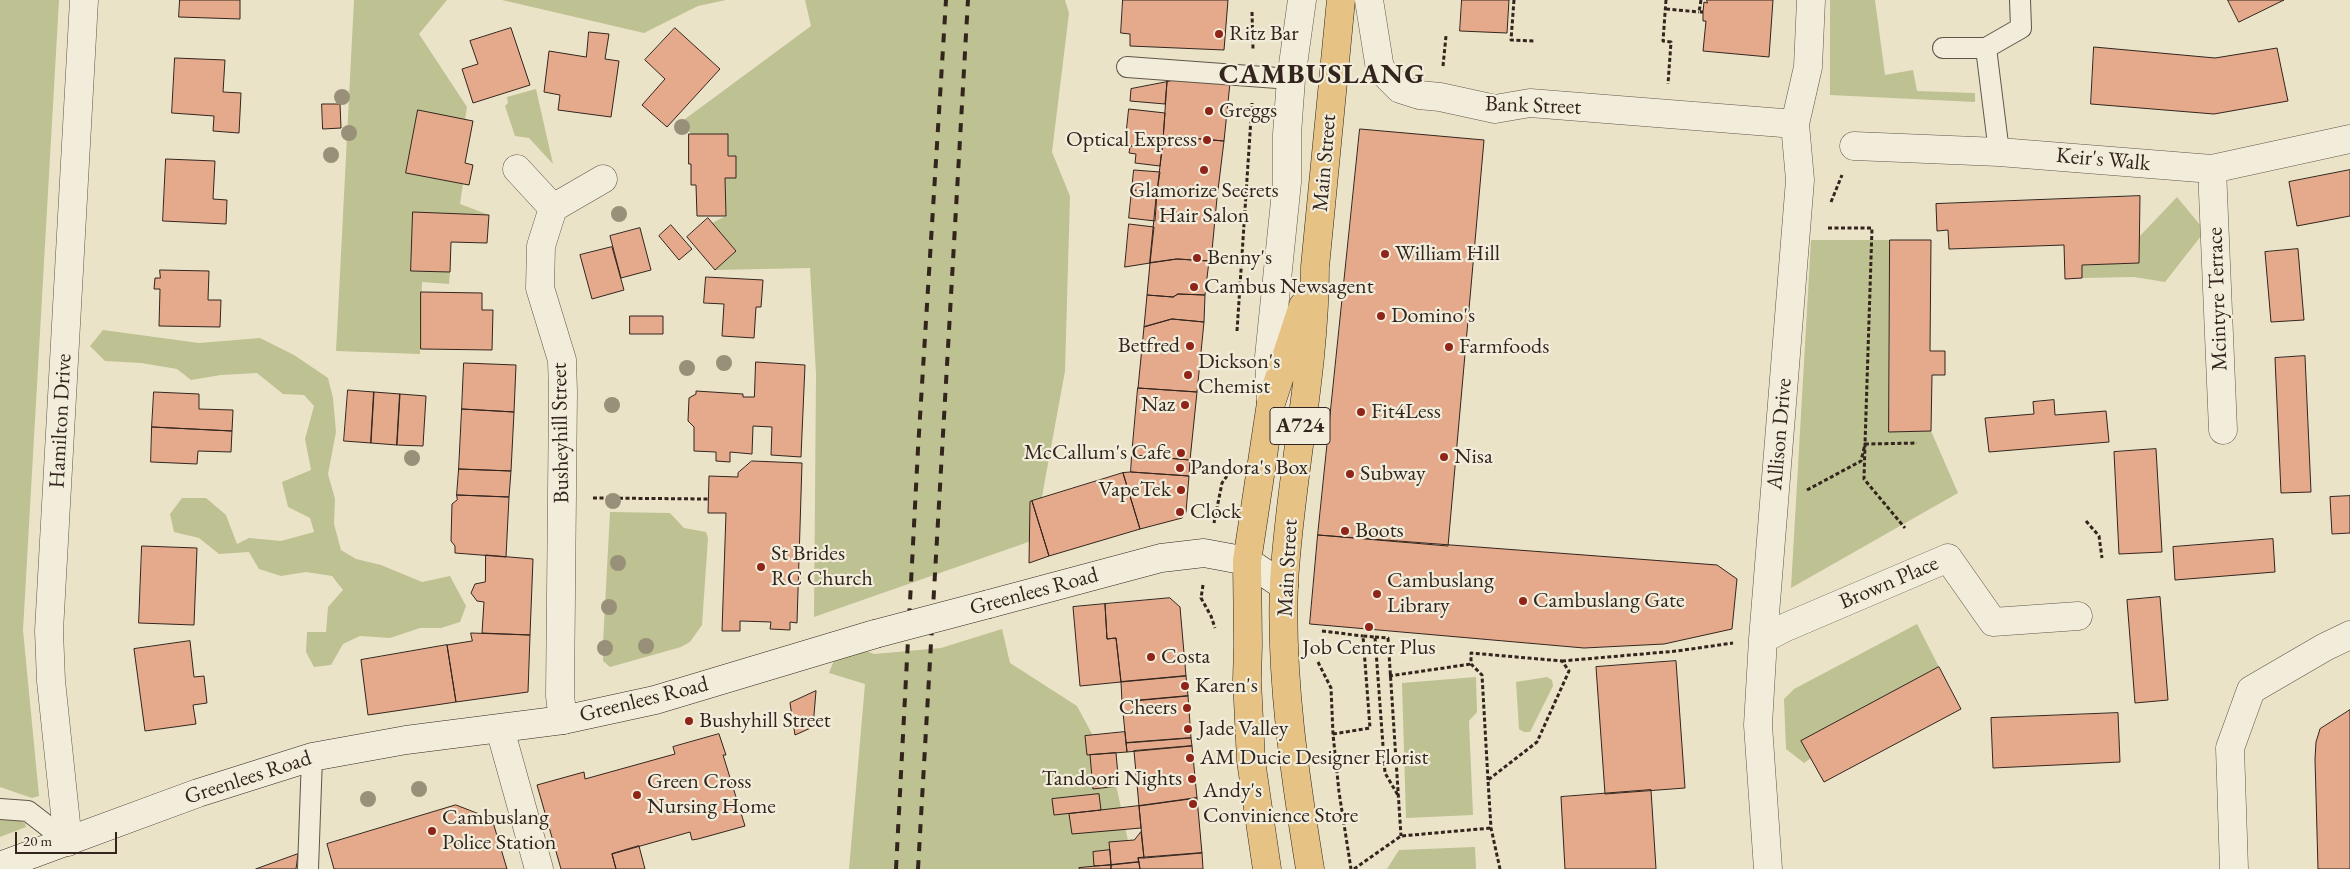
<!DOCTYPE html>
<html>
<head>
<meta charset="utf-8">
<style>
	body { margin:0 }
	#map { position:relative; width:2350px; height:869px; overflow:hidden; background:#ebe3c8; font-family:"EB Garamond",serif }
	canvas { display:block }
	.scale { position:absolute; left:15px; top:832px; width:102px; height:22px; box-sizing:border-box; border:2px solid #33251e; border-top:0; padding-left:6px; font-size:15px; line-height:18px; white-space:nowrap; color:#33251e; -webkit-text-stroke:4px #f2eddb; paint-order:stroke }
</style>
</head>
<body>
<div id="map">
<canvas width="2350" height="869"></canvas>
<div class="scale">20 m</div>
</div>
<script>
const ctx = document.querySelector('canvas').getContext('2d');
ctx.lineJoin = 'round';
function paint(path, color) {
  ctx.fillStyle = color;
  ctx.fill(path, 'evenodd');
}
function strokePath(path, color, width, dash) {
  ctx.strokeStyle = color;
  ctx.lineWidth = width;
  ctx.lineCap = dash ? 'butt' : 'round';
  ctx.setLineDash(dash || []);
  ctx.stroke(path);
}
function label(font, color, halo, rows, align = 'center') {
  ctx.font = font + ' "EB Garamond",serif';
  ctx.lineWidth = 4.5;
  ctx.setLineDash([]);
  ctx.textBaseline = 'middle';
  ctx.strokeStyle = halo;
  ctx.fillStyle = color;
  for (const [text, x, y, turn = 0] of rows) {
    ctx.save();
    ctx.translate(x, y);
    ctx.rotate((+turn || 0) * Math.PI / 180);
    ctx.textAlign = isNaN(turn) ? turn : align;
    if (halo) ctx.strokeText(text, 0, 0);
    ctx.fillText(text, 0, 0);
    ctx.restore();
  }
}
const green = new Path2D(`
	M0,0H59L23,630L39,796L32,798L0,787Z
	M354,0H447L419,34L467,107L465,120L418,110L406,173L463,184L460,204L489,215L413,212L411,271L450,272L449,284L422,282L420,354L336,351Z
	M502,0H726L698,6L644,33Z
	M805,0H1065L1069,13L1052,152L1070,196L1065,371L1034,540L814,617L816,374L810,268L715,270L736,251L712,223L726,216L725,178H736V156C716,155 692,138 681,122L811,26Z
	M1830,0H1875L1885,75L1913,70L1917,91L1975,93V102L1830,95Z
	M536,89L553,164L529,138L515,136L505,106L508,103L507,97Z
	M2177,197L2205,231L2165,282L2134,277L2082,278V265L2139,263V237Z
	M1811,240H1890L1889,432L1931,431L1958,493L1791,588Z
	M103,330L199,343L260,338L294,355L328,378L333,398L336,432L328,474L335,499L334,524L341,550L356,559L381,565L422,582L450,576L466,606L460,622L441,628H420L390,638L360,636L343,644L331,665L314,667L306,652L307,632H326L328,607L343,590L332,576L306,572L281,576L259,569L249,552L219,554L199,538L174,532L170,514L182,498H206L226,515L237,544L249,538L281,541L314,532L310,518L288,507L282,482L311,470L305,439L314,406L304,395L283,394L257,373L221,375L191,380L177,369L141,363L105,361L90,346Z
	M610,512L670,513L684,528L706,532L708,538L702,625L690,642L681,647L610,667L603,661V643Z
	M1917,624L1939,667L1804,763L1786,749L1784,699L1794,689Z
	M1002,629L1010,663L1077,706L1114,775L1130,850L1129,869H849L865,684L829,673L836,655L856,647L874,654L941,648Z
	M1476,677L1477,712L1469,721L1473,815L1406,818L1402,683Z
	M1547,677L1552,680L1553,686L1530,732H1524L1519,729L1516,682Z
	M0,817L16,819L25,823L26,827L0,837Z
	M1475,847L1476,869H1387L1399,850Z`);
const building = new Path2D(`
	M180,0H240V19L179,17Z
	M1123,0H1228L1224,50L1130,46V34L1121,33Z
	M1462,0H1509L1507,33L1460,31Z
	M1707,0H1773L1769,57L1703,51L1706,21H1703V12L1704,2L1707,3Z
	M2228,0H2284L2239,22Z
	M511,28L530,85L473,103L462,69L478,64L470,41Z
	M675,28L720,69L667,127L642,105L665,79L645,60Z
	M589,32L609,34L605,59L619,61L611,117L558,110L560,95L544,92L549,51L586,57Z
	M2094,47L2215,58L2277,48L2288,101L2214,114L2091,104Z
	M175,58L225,60L223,92L241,93L239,133L213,131L214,116L172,113Z
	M1183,78L1230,83L1224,141L1178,137L1163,140L1167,82Z
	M1167,82L1165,104L1130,101L1131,89Z
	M322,104H340L341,128L323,129Z
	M1129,109L1165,113L1163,140L1125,147Z
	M418,110L473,121L465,163L473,165L469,185L406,173Z
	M1360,129L1484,140L1448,546L1318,535Z
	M689,134H728V156H736V178H725L726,216H697L696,185H691V164H689Z
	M1178,137L1224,141L1217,198L1157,192L1163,140Z
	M1163,140L1160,166L1135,163L1136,154L1129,153L1130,147Z
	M166,159L215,161L213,199L227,200L226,224L163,221Z
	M1134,170L1160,172L1157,192L1132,190Z
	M2350,170V216L2297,226L2289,182Z
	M1132,190L1157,192L1155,221L1129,218Z
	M1157,192L1217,198L1211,261L1177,259L1150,263Z
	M2140,196L2139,263L2082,265V278L2065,279L2064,245L1949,249L1948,230L1937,231L1936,204Z
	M413,212L489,215L487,243L451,242L450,272L411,271Z
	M708,218L736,251L715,270L687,237Z
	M1129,224L1154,227L1150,263L1125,267Z
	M671,225L692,249L679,260L659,236Z
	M640,228L651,270L621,278L610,236Z
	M1890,240H1931L1930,351H1945V375H1932L1931,431L1889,432Z
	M612,247L624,290L592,299L580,255Z
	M2298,249L2304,320L2271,322L2265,252Z
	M1177,259L1209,261L1205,295L1178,294L1173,297L1147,295L1150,263Z
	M160,270L209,271L208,300H221L220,327L159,326L160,289H154L155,278H160Z
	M706,277L763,280L761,307H756L754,338L722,336L724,304L704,303Z
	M421,292L482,293V310H493L492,350L421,349Z
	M1178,294L1205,295L1204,322L1172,319L1144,327L1147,295L1173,297Z
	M630,316H663V334H630Z
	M1172,319L1204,322L1197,392L1138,388L1144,327Z
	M2305,356L2311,492L2281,493L2275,358Z
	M756,362L805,365L801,457L771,455L772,427L753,426L752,454L730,452V462L716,461V452L694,451V427L688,421L689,398L696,394V391L743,394V397H754Z
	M464,363L516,365L514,412L462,409Z
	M1138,388L1197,392L1190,460L1132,455Z
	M348,390L374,392L371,443L344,441Z
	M154,392L199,394V409L233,410L232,431L152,427Z
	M374,392L400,394L397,445L371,443Z
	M400,394L426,396L423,446L397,445Z
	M2054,400L2055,415L2106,411L2109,442L1989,452L1985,418L2034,414L2033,402Z
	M462,409L514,412L511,471L459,469Z
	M152,427L232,431L231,452L198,451L197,464L151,462Z
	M2156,449L2162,552L2119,554L2114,452Z
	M1132,455L1190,460L1189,476L1131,472Z
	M752,461L802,463L797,623L790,622V630L770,629L771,622L740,621V631H722L726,513H708L709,476L738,477V473Z
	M459,469L511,471L509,497L457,495Z
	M1131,472L1189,476L1186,512L1182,518L1140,529L1123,473Z
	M1123,473L1140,529L1049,556L1032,501Z
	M457,495L509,497L506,557L455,553V546L451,541L452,504L457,500Z
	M2350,496V533L2332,534L2330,497Z
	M1032,501L1049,556L1029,563L1030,502Z
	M1318,535L1717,565L1737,579L1732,629L1664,644L1584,648L1310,624Z
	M2273,539L2275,572L2175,580L2173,547Z
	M142,546L197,548L194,625L139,623Z
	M486,555L533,559L530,635L482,633L484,602L477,601L471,593L475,584L485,582Z
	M2160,597L2168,700L2135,703L2127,600Z
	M1170,598L1180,607L1186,676L1121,682L1116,638L1107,639L1105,604Z
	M1105,604L1107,639L1116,638L1121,682L1080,686L1073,607Z
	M471,633L530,635L528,692L456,702L447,645L472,641Z
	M190,641L194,677L204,676L207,703L193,705L196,724L145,731L134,649Z
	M447,645L456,702L368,715L361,660Z
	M1676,661L1685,788L1605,794L1596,667Z
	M1939,667L1961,709L1824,782L1801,741Z
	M1186,676L1188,696L1122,702L1121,682Z
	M816,691L813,727L795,735L790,703Z
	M1188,696L1191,738L1126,743L1122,702Z
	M2350,710V869H2318L2315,759L2316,742L2320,729Z
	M2118,713L2120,762L1993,768L1991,718Z
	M1125,732L1127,752L1087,755L1085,736Z
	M719,734L726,755H723L745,826L698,839L692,840L690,832L612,854L616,869H561L537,785L584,772L585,779L675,754L673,747Z
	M1191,738L1192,746L1127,752L1126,743Z
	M1192,746L1197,798L1139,806L1134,751Z
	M1116,753L1119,786L1093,789L1090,755Z
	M1651,790L1656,869H1565L1561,797Z
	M1099,794L1101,810L1054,815L1052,799Z
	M1197,798L1202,853L1144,858L1139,806Z
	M456,805L492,819L507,869H334L327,844Z
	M1139,806L1141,828L1072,834L1069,814Z
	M1141,832L1144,858H1138L1139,862L1111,865L1109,842L1134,840Z
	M639,846L645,869H616L612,854Z
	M1110,850L1111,865L1094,866L1093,852Z
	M1202,853L1203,869H1140L1138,858Z
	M298,854L296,869H256Z
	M1139,862L1140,869H1111V865Z
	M1111,865V869H1079V868Z`);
const path = new Path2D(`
	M1514,0L1511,40L1534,41
	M1666,0L1663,41L1671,42L1668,84
	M1701,0L1699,12H1703
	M1666,9L1699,12
	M1252,12L1253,49
	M1443,66L1446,36
	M1831,202L1842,175
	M1828,228H1872L1865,444L1917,443
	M1237,331L1252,103
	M1807,490L1861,461L1865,444L1864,479L1905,528
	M593,498L708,499
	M2086,521L2099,536L2102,558
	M1214,523L1222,483L1227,476
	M1203,585L1201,598L1211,616L1215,628
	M1322,631L1363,636
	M1375,637L1388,638L1401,836
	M1562,661L1677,651L1733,643
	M1318,662L1331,688L1333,734L1339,792L1351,869
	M1389,676L1471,664
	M1333,734L1370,728L1363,636L1375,637L1385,773L1399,797
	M1488,780L1482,675L1471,664V653L1562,661L1569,671L1537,742L1488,780L1491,828L1500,869
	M1354,869L1401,836L1491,828`);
const lane = new Path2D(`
	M1943,48H1986
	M1127,67L1291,79
	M1999,152L1986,48L2021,28L2020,0
	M0,809L28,811L68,842
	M308,869L312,757`);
const street = new Path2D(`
	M1369,0L1380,69L1400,89L1419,95L1440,97L1495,109L1530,103L1795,124
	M1854,146L1999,152L2212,169L2350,139
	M517,169L553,208
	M2212,169L2223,430
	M1271,401L1269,357L1287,182V134L1291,79L1302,0
	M1763,639L1784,628L1948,558L1993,622L2078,616
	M563,720L560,696L563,392L562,360L540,288L541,246L553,208L603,179
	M500,729L539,869
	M68,842L51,681L49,631L84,0
	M1768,869L1758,725L1763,639L1800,180L1795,124L1808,67L1811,0
	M2234,869L2230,748L2251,690L2325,647L2350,635`);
const secondary = new Path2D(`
	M989,604L1161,558L1204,553L1247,561L1284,586
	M0,866L198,793L312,757L406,740L563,720L655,700L875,634`);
const primary = new Path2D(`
	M1267,869L1251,761L1247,680L1248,645L1247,561L1271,403L1303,306
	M1310,869C1295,776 1280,677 1284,583C1290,477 1315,373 1315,267L1341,0`);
const rail = new Path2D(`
	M896,869L918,449L946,0
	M918,869L968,0`);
const secondaryBridge = new Path2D(`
	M875,634L989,604`);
const trees = [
	[342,97],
	[682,127],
	[349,133],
	[331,155],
	[619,214],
	[724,363],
	[687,368],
	[612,405],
	[412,458],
	[613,501],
	[618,563],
	[609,607],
	[646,646],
	[605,648],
	[419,789],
	[368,799]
];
const markers = [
	[1219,34,5,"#8f2418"],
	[1209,111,5,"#8f2418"],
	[1207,140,5,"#8f2418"],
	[1204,170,5,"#8f2418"],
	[1385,254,5,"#8f2418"],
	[1197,258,5,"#8f2418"],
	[1194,287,5,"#8f2418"],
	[1381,316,5,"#8f2418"],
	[1190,346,5,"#8f2418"],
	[1449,347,5,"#8f2418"],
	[1188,375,5,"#8f2418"],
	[1185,405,5,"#8f2418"],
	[1361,412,5,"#8f2418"],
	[1181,453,5,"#8f2418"],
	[1444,457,5,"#8f2418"],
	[1180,468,5,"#8f2418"],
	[1350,474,5,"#8f2418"],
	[1181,490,5,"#8f2418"],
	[1180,512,5,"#8f2418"],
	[1345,531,5,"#8f2418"],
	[761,567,5,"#8f2418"],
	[1377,594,5,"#8f2418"],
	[1523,601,5,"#8f2418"],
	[1369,627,5,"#8f2418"],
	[1151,657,5,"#8f2418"],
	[1185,686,5,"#8f2418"],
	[1187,708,5,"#8f2418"],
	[689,721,5,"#8f2418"],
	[1188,729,5,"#8f2418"],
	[1190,758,5,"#8f2418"],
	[1192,779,5,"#8f2418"],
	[637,795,5,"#8f2418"],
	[1193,804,5,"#8f2418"],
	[432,831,5,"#8f2418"]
];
const shields = [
	[1300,426,60]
];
const shieldNames = [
	["A724",1300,426]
];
const poiNames = [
	["Ritz Bar",1229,34],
	["Greggs",1219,111],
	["Optical Express",1197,140,"right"],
	["Glamorize Secrets",1204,191,"center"],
	["Hair Salon",1204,216,"center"],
	["William Hill",1395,254],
	["Benny's",1207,258],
	["Cambus Newsagent",1204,287],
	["Domino's",1391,316],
	["Betfred",1180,346,"right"],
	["Farmfoods",1459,347],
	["Dickson's",1198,362],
	["Chemist",1198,387],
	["Naz",1175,405,"right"],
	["Fit4Less",1371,412],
	["McCallum's Cafe",1171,453,"right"],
	["Nisa",1454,457],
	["Pandora's Box",1190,468],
	["Subway",1360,474],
	["VapeTek",1171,490,"right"],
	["Clock",1190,512],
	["Boots",1355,531],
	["St Brides",771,554],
	["RC Church",771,579],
	["Cambuslang",1387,581],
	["Library",1387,606],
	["Cambuslang Gate",1533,601],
	["Job Center Plus",1369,648,"center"],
	["Costa",1161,657],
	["Karen's",1195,686],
	["Cheers",1177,708,"right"],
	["Bushyhill Street",699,721],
	["Jade Valley",1198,729],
	["AM Ducie Designer Florist",1200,758],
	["Tandoori Nights",1182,779,"right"],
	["Green Cross",647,782],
	["Nursing Home",647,807],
	["Andy's",1203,791],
	["Convinience Store",1203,816],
	["Cambuslang",442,818],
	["Police Station",442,843]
];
const streetNames = [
	["Bank Street",1533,106,2],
	["Keir's Walk",2103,160,5],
	["Main Street",1325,163,-85],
	["Mcintyre Terrace",2218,299,-92],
	["Hamilton Drive",61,421,-87],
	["Busheyhill Street",561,433,-91],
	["Allison Drive",1780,434,-85],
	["Main Street",1288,568,-87],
	["Brown Place",1889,583,-23],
	["Greenlees Road",1034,592,-15],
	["Greenlees Road",644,700,-14],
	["Greenlees Road",248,778,-18]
];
const districtNames = [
	["CAMBUSLANG",1322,75]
];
paint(green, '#bec191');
paint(building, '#e4aa8b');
strokePath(building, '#33251e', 1);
strokePath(lane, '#615448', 22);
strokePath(street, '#615448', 29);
strokePath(secondary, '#33251e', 29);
strokePath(primary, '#33251e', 29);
strokePath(path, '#33251e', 3, [4, 2.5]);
strokePath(lane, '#f2eddb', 20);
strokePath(street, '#f2eddb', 28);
strokePath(secondary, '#f2eddb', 28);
strokePath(primary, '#e6c284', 28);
strokePath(rail, '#33251e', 4, [9, 9]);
strokePath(secondaryBridge, '#33251e', 29, []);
strokePath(secondaryBridge, '#f2eddb', 28);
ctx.fillStyle = '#99907a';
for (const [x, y] of trees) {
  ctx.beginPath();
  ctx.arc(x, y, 8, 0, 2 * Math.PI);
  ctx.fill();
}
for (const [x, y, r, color] of markers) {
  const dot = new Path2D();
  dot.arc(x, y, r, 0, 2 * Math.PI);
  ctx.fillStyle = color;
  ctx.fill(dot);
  strokePath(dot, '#f2eddb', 2);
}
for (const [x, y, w] of shields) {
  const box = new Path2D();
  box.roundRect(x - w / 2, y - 18.5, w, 37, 4);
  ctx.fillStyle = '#f2eddb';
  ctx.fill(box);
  strokePath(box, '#33251e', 1);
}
label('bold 21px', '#33251e', null, shieldNames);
label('22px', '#33251e', '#f2eddb', poiNames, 'left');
label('22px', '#33251e', '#f2eddb', streetNames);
ctx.letterSpacing = '1px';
label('bold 28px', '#33251e', '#f2eddb', districtNames);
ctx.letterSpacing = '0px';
</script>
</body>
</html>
